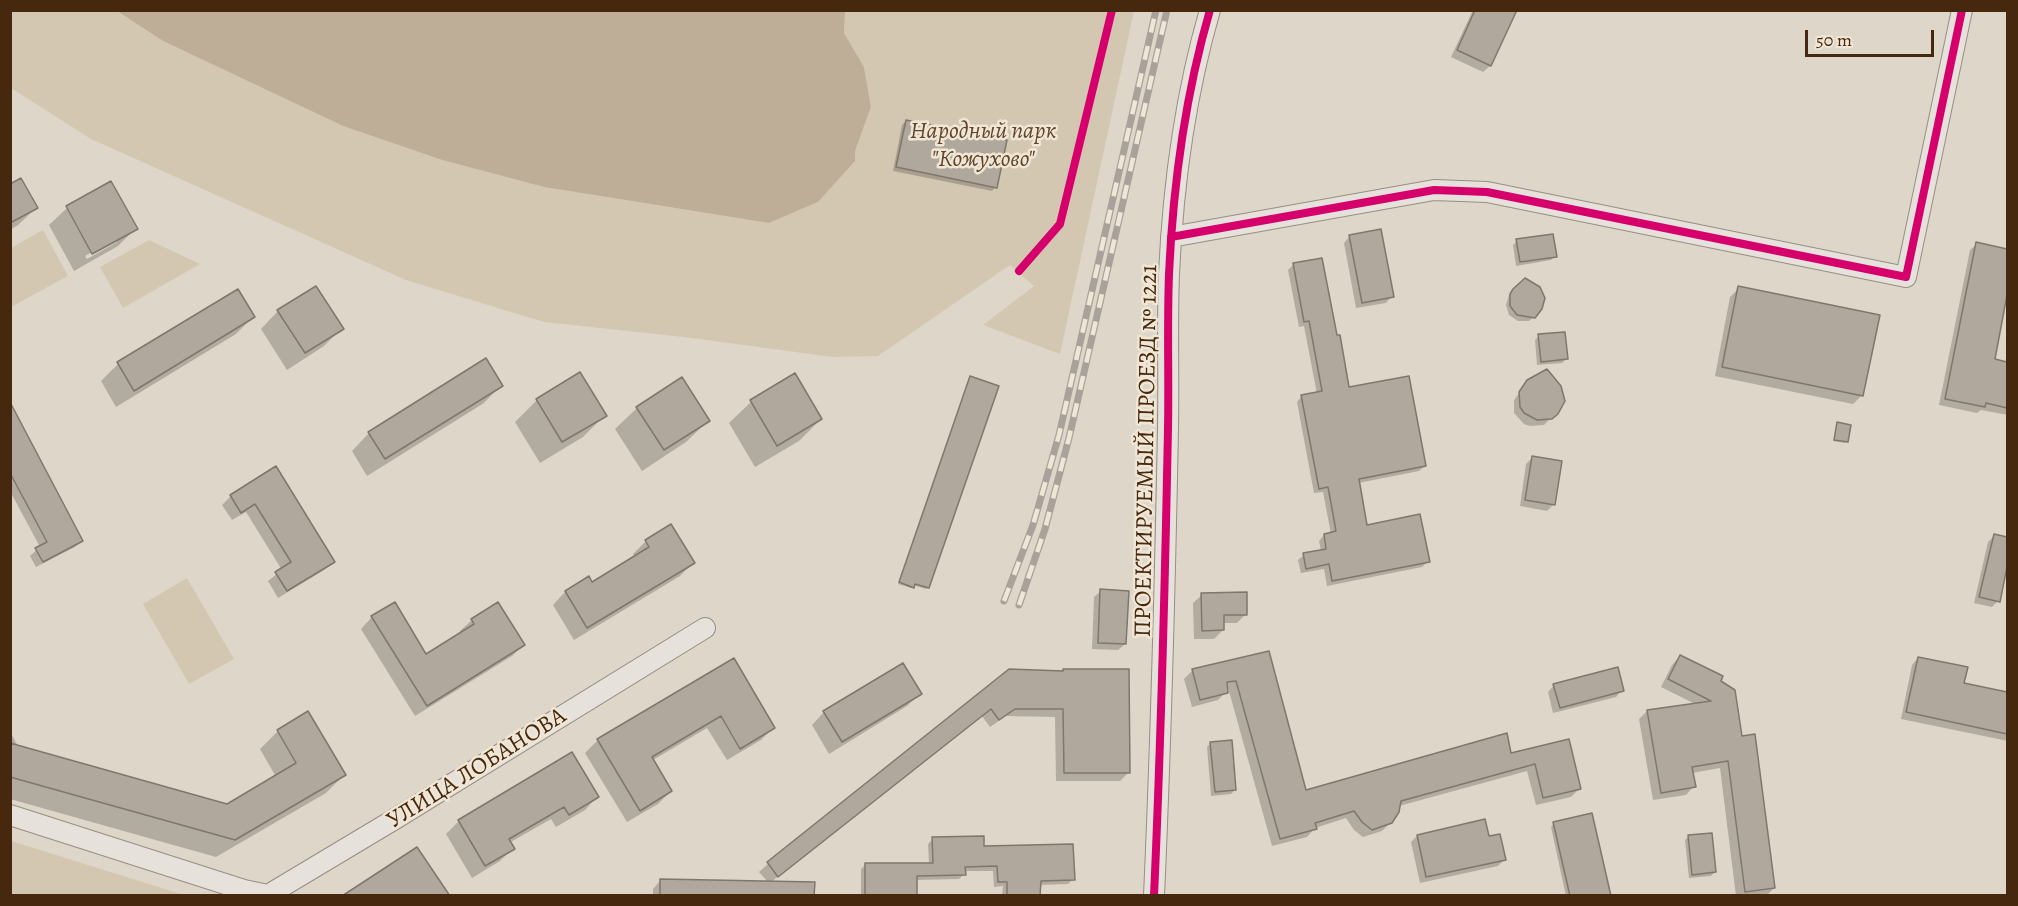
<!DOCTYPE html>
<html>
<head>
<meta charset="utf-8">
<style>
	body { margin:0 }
	#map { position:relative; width:2018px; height:906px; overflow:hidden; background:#ded6c8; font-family:Alegreya,serif }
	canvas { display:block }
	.frame { position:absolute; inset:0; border:12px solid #46280f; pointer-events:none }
	.scale { position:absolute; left:1805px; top:30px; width:129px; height:27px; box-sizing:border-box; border:3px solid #46280f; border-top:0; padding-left:8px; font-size:18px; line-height:21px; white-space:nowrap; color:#46280f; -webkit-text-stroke:4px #f0e6d5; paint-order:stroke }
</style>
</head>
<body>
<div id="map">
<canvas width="2018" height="906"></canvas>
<div class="frame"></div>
<div class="scale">50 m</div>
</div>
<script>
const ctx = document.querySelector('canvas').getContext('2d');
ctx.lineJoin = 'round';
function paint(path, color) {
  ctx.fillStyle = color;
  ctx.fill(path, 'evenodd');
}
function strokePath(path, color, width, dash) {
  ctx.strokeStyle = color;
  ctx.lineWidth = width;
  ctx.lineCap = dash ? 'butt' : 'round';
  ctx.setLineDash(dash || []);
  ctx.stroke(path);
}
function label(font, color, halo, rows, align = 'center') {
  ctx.font = font + ' Alegreya,serif';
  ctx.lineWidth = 5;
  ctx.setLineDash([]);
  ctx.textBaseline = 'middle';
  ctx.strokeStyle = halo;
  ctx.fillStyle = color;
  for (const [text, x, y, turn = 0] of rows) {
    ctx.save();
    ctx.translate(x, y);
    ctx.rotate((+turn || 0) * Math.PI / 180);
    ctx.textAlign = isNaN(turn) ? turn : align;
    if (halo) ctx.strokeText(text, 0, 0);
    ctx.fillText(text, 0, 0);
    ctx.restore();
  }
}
const green = new Path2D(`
	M10,11H117L163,41L343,126L442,160L544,187L769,223L818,202L854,161L855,151L871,107L864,67L844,34L845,11H1134L1060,354L983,325L1034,286L1010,265L878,356L833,357L684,337L544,322L406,280L91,139L11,88Z
	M43,230L68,276L11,307V248Z
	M149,240L200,264L123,308L100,267Z
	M187,578L234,659L189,684L143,604Z
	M11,841L184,895H11Z`);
const water = new Path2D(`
	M117,11H845L844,33L864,67L871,107L855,151V161L818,202L769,223L544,187L442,160L343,126L163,41Z`);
const shadow = new Path2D(`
	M1473,10H1516L1490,66L1483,72L1451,57Z
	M906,121L996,187L992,191L893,171L902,125Z
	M110,183L136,228L118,246L74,271L49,225L67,208ZM117,238V242L87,259L85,256Z
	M10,186L36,208L18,225L10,230Z
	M1350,236L1392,296L1386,303L1356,308L1344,243Z
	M1517,241L1555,256L1551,260L1516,266L1513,245Z
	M1977,244L2008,250V288L1993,361L2008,364V415L1981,410L1977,413L1939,405L1970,250Z
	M1294,264L1348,389L1425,466L1419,471L1358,483L1366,527L1428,561L1422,567L1327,586L1324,569L1301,573L1298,560L1304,555L1321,551L1319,541L1324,535L1331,534L1323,492L1314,493L1297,402L1302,396L1317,394L1304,326L1299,327L1288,270Z
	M1526,280L1534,317L1529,321H1518L1509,315L1506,305L1509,295Z
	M1739,288L1862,395L1853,404L1715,376L1730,297Z
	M278,311L342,328L324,346L287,370L261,329Z
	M253,317L236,334L116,407L101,381L118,364Z
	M1539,336L1566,359L1562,363L1537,365L1535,340Z
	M794,375L821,419L799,441L755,467L729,423L751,402Z
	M970,378L928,588L926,589L913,585L911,588L898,584Z
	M1528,381L1561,408L1544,425L1530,426L1524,424L1514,413V400Z
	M501,385L484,403L367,476L352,451L369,433Z
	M537,400L605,415L583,437L540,463L515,422Z
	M10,406L81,541L75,547L36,567L30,556L40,547L10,491Z
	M637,408L708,421L686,442L642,471L615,429Z
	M1838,424L1847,441L1845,443L1833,441Z
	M1533,457L1554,504L1547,511L1520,506L1526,464Z
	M276,468L333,562L324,570L278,598L268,581L282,570L246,512L232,520L222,505L231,496Z
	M1994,536L2008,539V560L1998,601L1992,607L1974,603L1988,542Z
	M646,541L693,563L680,576L574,640L553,605L565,592L588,578L592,584L635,557L633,554Z
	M1101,591L1125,644L1118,650L1092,649L1094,597Z
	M1202,595L1246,614L1237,623H1223V630L1214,639H1194L1193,603Z
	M372,617L426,656L462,634L460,631L472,620L523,645L512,656L415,716L361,629Z
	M1268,653L1305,792L1510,755L1568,741L1579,789L1571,797L1536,805L1527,771L1399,806L1391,822L1382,831L1363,837L1354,830L1346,818L1315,828L1307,837L1272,846L1227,684H1226V692L1218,700L1192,707L1184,679L1192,671Z
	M1680,656L1719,682L1741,737L1774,888L1766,896H1736L1720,768L1692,773L1694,786L1686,795L1653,800L1639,719L1647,711L1695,704L1661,687L1672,665Z
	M1918,658L1963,685L2008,694V741L1901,719L1912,665Z
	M733,660L773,728L761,740L727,760L707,728L653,760L671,791L658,804L627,822L585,753L598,740Z
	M1064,670L1128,773L1120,781H1056L1055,717L1006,716L990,727L982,716L771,882L813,896H653V889L661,880L768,882L759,872L768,864L1010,671L1061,673Z
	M1554,685L1622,690L1616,697L1553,713L1548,692Z
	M920,693L907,706L829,754L812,725L824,712Z
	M278,731L344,775L326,793L216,857L10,799V732L18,746L228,806L276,777L260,749Z
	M1211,743L1235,790L1231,794L1211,796L1207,747Z
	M597,797L585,810L556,827L551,819L509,843L513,848L500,861L472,878L446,834L459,821Z
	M1554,823L1610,896H1566L1551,827Z
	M1417,836L1487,838L1505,859L1498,866L1420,883L1411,842Z
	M1689,836L1715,872L1711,876L1689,878L1685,840Z
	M933,839L982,848L1073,879L1068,884L1039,885V896H1002L1003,886L994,887L993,871H964V874L959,879L916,880V896H861V869L866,864H929L928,844Z`);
const building = new Path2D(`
	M1475,10H1517L1491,66L1457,50Z
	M906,120L1007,140L997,188L896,167Z
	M21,178L38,208L10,223V184Z
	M111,181L138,229L92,254L66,206Z
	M1381,229L1394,297L1362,303L1349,235Z
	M1553,234L1557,257L1520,262L1516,239Z
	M1976,242L2007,249V295L1995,359L2007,362V408L1986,403L1985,407L1945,399Z
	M1322,258L1337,335H1340L1349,387L1409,376L1426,466L1359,479L1367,525L1420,514L1430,562L1332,581L1329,564L1306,569L1303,553L1326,549L1324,534L1336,531L1328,487L1319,489L1301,395L1322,391L1309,321L1304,322L1293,263Z
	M1525,278L1540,287L1545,298L1542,309L1535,318L1517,315L1510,306V294L1513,289Z
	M316,286L344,329L305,353L277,310Z
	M1738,286L1880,315L1863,396L1722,367Z
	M238,289L255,317L134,391L117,362Z
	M1565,332L1568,359L1541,362L1538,334Z
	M486,358L503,386L385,459L368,432Z
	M1547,369L1561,386L1565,401L1558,414L1552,419L1537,420L1524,413L1520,407L1519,392L1527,380Z
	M580,372L607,416L562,442L536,399Z
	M795,373L822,419L777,446L750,400Z
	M970,376L999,386L929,588L915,584L914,588L899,582Z
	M682,377L710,421L664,450L636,407Z
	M10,402L83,541L43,562L35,548L47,542L10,473Z
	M1837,422L1851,425L1848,442L1834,440Z
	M1532,456L1562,461L1555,505L1525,500Z
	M276,466L335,562L287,591L275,572L291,562L255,504L241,513L230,495Z
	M671,524L695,563L587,628L565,591L589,576L592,582L649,547L645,540Z
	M1994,534L2007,537V567L2000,602L1979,597Z
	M1100,589L1129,591L1126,644L1098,643Z
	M1247,592V615H1224V630L1202,631L1201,593Z
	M395,602L426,654L474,624L471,619L498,602L525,645L427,706L371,616Z
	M1269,651L1306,790L1507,733L1511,753L1569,739L1581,789L1543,798L1535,764L1401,801L1399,812L1392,823L1372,830L1362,822L1354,811L1315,823L1317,829L1280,839L1236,681L1227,682L1228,693L1200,700L1192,669Z
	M1680,655L1723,676L1721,681L1735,690L1742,736L1755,734L1775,888L1745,892L1728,761L1692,767L1696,787L1661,793L1647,710L1711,701L1668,679Z
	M1918,657L1968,667L1964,683L2007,692V734L1906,712Z
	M734,658L775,728L740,749L721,716L652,757L672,791L640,811L597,739Z
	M903,663L922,694L842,742L823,711Z
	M1618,667L1624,691L1560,708L1553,684Z
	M1009,669L1063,671V669H1129L1130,773H1064L1063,709H1015L999,720L991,709L778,877L767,862Z
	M308,711L346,775L235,840L10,777V743L227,804L296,763L277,730Z
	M1232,740L1236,790L1215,792L1210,742Z
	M572,752L599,797L569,815L564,807L509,839L515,849L485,866L458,820Z
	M1592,813L1611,896H1570L1553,822Z
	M1485,819L1489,836L1500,834L1506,860L1426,877L1417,835Z
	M1712,833L1716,872L1692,875L1688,835Z
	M984,836V846L1073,844L1075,880L1041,881L1040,896H1007V882H998L997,866L965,867L966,875L917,876V896H865V863H933L932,837Z
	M417,847L450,896H342Z
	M660,879L815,882L814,896H660Z`);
const street = new Path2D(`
	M1171,237L1434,190L1487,192L1906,277L1962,10
	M10,815L244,890L268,895L395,819L705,628
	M1154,896C1161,740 1165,584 1168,428C1169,377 1167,326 1169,274C1173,186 1185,96 1210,10`);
const rail = new Path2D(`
	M1004,601L1033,525L1059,435L1156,10
	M1019,605L1045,529L1069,438L1167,10`);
const cycleway = new Path2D(`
	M1171,237L1434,190L1487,192L1906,277L1962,10
	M1019,271L1060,224L1112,10
	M1154,896C1161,740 1165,584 1168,428C1169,377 1167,326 1169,274C1173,186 1185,96 1210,10`);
const parkNames = [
	["Народный парк",983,132],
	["\"Кожухово\"",983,160]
];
const streetNames = [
	["ПРОЕКТИРУЕМЫЙ ПРОЕЗД № 1221",1147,451,-89],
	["УЛИЦА ЛОБАНОВА",477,769,-32]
];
paint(green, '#d4c7b2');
paint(water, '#beae97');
paint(shadow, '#0003');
paint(building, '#b0a89d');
strokePath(building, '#80776c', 1.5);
strokePath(street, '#978e84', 22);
strokePath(street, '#e6e2db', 20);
strokePath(rail, '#a9a29a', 7);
strokePath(rail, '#f0e6d5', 4.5, [14]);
strokePath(cycleway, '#d6006c', 8);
label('italic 24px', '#61452c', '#f0e6d5', parkNames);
label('24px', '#46280f', '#f0e6d5', streetNames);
</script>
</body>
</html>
